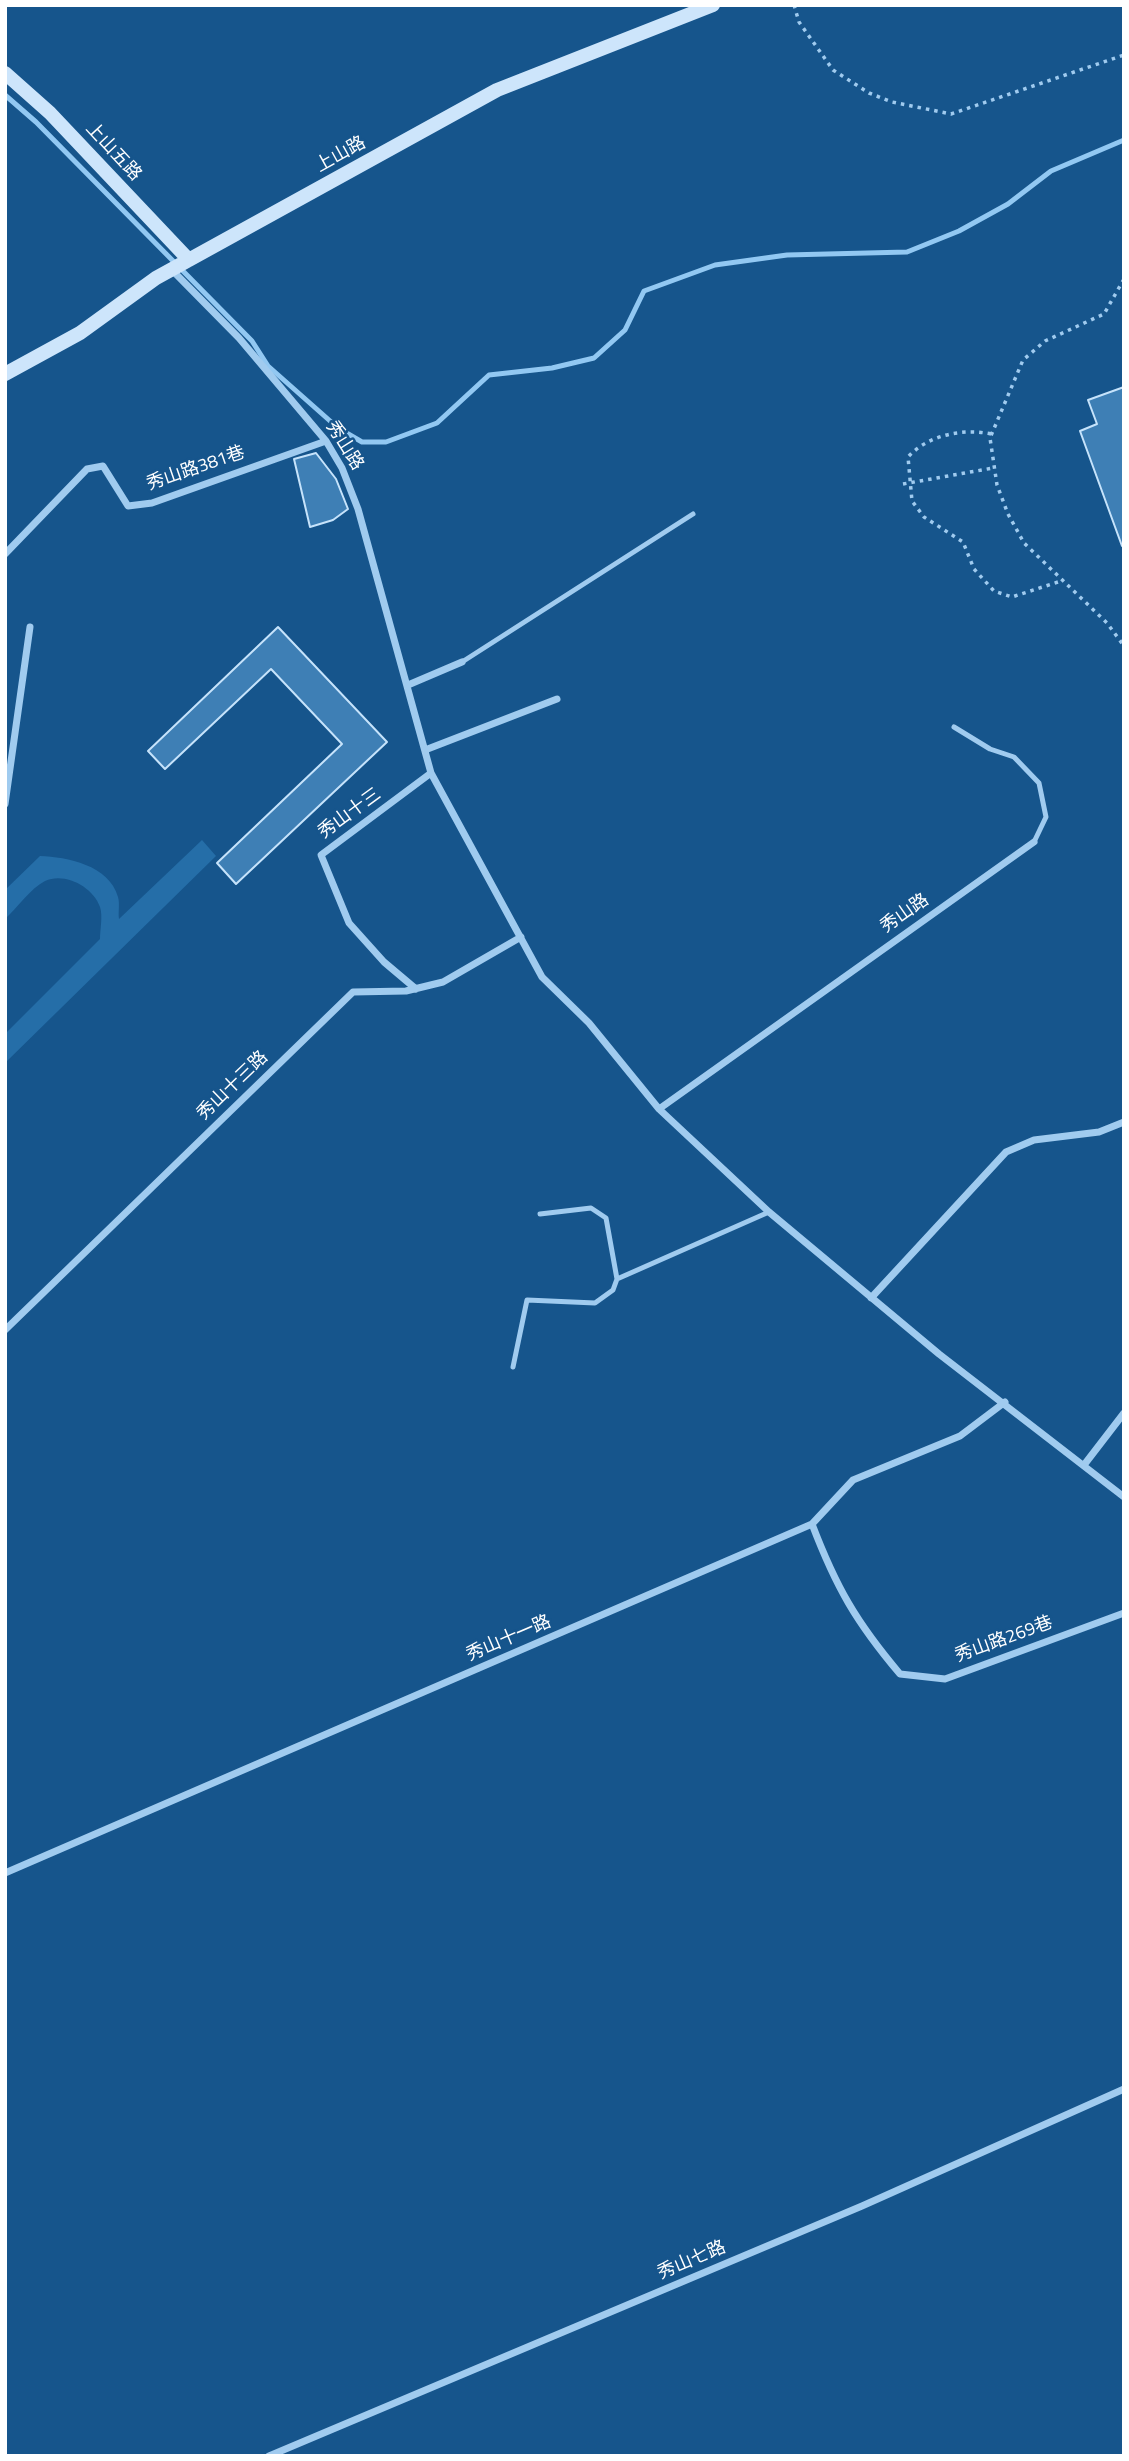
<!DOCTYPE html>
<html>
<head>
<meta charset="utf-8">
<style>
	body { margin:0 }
	#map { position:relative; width:1129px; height:2461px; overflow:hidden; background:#16558c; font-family:"Titillium Web",sans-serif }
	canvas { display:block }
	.frame { position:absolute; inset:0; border:7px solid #fff; pointer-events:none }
</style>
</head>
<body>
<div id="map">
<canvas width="1129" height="2461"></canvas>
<div class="frame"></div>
</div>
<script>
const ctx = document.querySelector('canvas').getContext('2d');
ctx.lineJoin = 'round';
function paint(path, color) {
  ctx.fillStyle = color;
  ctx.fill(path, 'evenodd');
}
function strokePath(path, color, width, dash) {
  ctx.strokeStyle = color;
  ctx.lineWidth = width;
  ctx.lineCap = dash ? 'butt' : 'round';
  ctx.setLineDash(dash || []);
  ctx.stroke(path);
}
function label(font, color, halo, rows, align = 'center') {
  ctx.font = font + ' "Titillium Web","Noto Sans TC",sans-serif';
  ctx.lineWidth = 5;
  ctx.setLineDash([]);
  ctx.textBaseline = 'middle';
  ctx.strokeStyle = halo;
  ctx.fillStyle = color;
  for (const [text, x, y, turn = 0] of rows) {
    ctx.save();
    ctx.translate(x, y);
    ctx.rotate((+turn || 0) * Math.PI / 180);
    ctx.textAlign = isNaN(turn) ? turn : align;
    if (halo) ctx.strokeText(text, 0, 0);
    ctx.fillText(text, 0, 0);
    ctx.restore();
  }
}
const green = new Path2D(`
	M202,840L216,856L5,1063V1034L100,939C100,930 103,916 100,907C93,887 65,872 45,881C31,888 17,908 5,919V890L40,856C67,857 109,865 118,897C120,903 118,913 119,919Z`);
const stream = new Path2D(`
	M5,95L36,122L252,341L268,366L338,428L362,442H386L437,423L489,375L552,368L594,358L625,330L644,291L715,265L787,255L907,252L959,231L1008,204L1051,171L1124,140`);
const building = new Path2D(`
	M1124,387V546H1122L1080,431L1097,424L1088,400Z
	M316,453L336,479L348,509L333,520L310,527L294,459Z
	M278,627L387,742L236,884L217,863L342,744L271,669L165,769L148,751Z`);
const path = new Path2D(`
	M794,5L799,22L833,70L869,93L892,102L951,114L1124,55
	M1124,279L1104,314L1045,341L1023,360L990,438L997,485L1008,514L1024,543L1107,623L1124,646
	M991,434C963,428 928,435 908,457L912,501L924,517L963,542L974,569L994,591L1012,597L1061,581
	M903,484L993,468`);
const lane = new Path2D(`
	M462,662L693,514
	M954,727L990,749L1014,757L1039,783L1046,817L1034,842
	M540,1214L591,1208L606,1218L617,1279
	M513,1367L527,1300L595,1303L613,1290L617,1279L769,1212`);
const street = new Path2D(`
	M172,270L239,338L326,441L342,468L358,509L431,773L542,977L589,1023L659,1109L769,1212L939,1354L1124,1497
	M5,554L87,469L103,466L128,506L152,503L326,441
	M408,685L462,662
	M425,750L557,699
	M5,804L30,627
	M416,989L384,962L349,923L321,855L431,773
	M659,1109L1034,842
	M871,1298L1006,1152L1034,1140L1099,1132L1124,1122
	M5,1330L353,992L406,991L443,982L521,937
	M1084,1465L1124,1413
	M812,1524C836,1587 856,1622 900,1674L945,1679L1124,1613
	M5,1873L812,1524L853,1480L960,1436L1005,1402
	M269,2456L862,2206L1124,2089`);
const secondary = new Path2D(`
	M5,73L50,113L189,260
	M5,374L80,333L156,278L497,90L713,5`);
const streetNames = [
	["上山五路",113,152,47],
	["上山路",341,155,-29],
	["秀山路",344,446,58],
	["秀山路381巷",196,469,-19],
	["秀山十三",350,814,-36],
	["秀山路",905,914,-35],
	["秀山十三路",233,1086,-44],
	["秀山十一路",509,1639,-23],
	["秀山路269巷",1004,1640,-20],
	["秀山七路",692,2261,-23]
];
paint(green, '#256ea8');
strokePath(stream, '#92c8f2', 5);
paint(building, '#3e7fb5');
strokePath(building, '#c6e3fb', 2);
strokePath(path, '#a0cbef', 3.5, [3.5, 5]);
strokePath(lane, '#a0cbef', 5);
strokePath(street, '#a0cbef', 7);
strokePath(secondary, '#cde5fb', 14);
label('18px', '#fff', '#16558c', streetNames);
</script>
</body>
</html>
